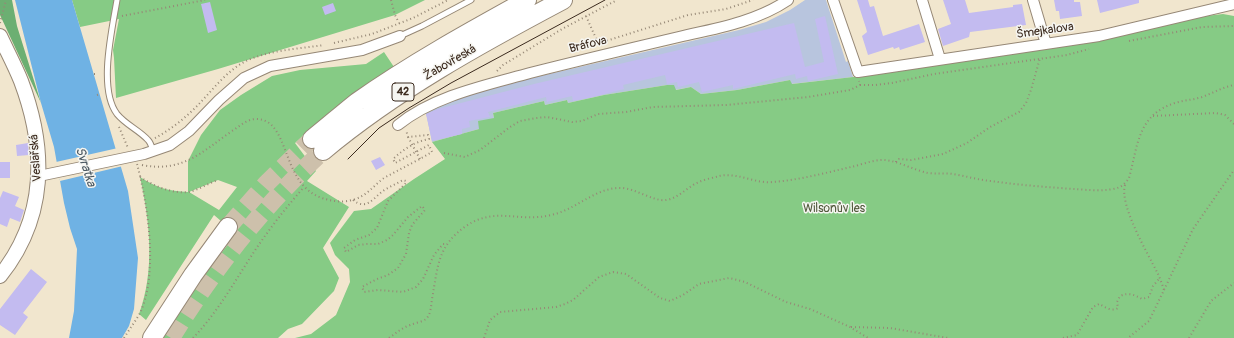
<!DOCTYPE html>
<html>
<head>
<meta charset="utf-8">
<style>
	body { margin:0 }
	canvas { display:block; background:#f1e6ce }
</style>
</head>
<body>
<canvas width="1234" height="338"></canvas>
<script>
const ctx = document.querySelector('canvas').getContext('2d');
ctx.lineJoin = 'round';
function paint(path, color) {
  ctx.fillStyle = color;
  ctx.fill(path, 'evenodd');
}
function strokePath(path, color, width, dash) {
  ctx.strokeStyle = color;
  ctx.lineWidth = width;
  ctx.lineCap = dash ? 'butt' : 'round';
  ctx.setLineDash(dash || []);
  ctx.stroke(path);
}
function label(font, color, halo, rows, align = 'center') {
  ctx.font = font + ' Pangolin,sans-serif';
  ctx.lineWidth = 3;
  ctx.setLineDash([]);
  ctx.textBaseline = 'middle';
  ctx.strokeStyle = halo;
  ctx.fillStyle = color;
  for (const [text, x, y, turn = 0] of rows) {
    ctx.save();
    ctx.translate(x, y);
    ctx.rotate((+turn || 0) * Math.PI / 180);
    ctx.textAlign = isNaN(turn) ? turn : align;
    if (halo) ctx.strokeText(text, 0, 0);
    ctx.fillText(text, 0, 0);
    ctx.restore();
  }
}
const industrial = new Path2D(`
	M805,0H826L846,62L848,61L853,77L791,84L790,80L737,90L701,94L691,87L675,90L667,85L604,95L568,103L567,100L545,105L544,101L493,113L494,118L479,129L432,142L424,103L739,30L766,22L790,10Z`);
const green = new Path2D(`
	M72,0H425L395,15L218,69L116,98L114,58L113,50L119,19L80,27Z
	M1223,14L1234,16V338H295L311,334L336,315L350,282L349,269L335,255L330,243L354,211L371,209L414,179L445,159L432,142L479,129L478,121L494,118L493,113L544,101L545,105L567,100L568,103L604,95L667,85H674L676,90L691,87L701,94L737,90L790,80L792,84L853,77L1100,41L1206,16Z
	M384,52L394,67L318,123L295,143L316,171L307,181L349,207L323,248L339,278L334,291L302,324L288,329L278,338H162L195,287L236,234L214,215L146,320L139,314C155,270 150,223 140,177C157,188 168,191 188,192V161L201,135L220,110L241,95L272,76L300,70L366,64ZM218,180L237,187L219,210L189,192Z`);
const forest = new Path2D(`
	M0,0H12L17,26L41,103L0,15Z`);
const water = new Path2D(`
	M15,0H72L128,191L138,258L134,309L129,326L122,338H69L74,311L77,249L70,228L64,203L54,147L41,103Z`);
const pier = new Path2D(`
	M118,148L123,166L60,181V179H58L54,164H56V162Z`);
const building = new Path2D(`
	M857,0H868L870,7L874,6L883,36L919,24L925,42L900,50L899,47L894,49L893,47L868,55L862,36L867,32L866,28Z
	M943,0H965L969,13L1013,7V5L1022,4L1026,25L970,32L969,37L943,46L938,29L951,24Z
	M1054,0H1074V2H1080L1082,16L1060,19L1059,11H1056Z
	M1097,0H1139V3L1100,13Z
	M210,2L217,30L208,33L201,4Z
	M333,3L336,11L325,15L322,7Z
	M825,16L838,74L808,81L807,76L796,79L795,74L733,89V85L702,92L699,82L678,87L677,82L667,84L665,75L623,85L624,89L593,97L573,101L572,96L547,102L546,97L488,112L490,117L469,121L470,127L462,129V134L432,141L426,114L438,109L534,84L794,23L805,67L824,62L815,19Z
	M28,143L29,155L17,156L16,145Z
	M380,157L385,165L376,170L371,161Z
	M0,162H10V178H0Z
	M3,191L19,197L15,206L24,210L20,222L10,218L7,227L0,224V198Z
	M31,269L47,282L23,313L28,317L15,335L0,325V309Z`);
const highwayTunnel = new Path2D(`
	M228,227L266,184L312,139
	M171,338C215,267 262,207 323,151`);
const path = new Path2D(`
	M391,0L395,15L399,23
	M122,16L205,0
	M586,16L598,43
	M0,23L6,0
	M1129,41L1202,27L1234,26
	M334,43L372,34L413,18L448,0
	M584,48L688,15L726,9L753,0
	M497,71L503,65L562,29L617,0
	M94,74H98
	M860,85H875L892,83L934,74L1067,55L1089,49
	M97,95L100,94
	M1153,116L1216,113L1225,115L1234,124
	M119,127L128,148
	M408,137L420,159
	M155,138C170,130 184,119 196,107C212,91 226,71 246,61C269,50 298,49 324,45
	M444,153L465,157L480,150L510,127L520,121L536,118L547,117L572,122L582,121L598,114L626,112L653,107L726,105L808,97L850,90L860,85L859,81
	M896,162V161L899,159L911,160L943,154L967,143L990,127L1019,112L1026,103L1031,90L1040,58
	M142,165C182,173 202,152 232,131C240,126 247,119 256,119C291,119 280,184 322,198C331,201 342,203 352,200C366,197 373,186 384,178C400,169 417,161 432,152L429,145L395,163L393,159C404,149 414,142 429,139L428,135L408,137L406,130
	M140,177C154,186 172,194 189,192C198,190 209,183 218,180
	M1125,185C1119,205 1148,254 1157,272C1160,278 1162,284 1164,290L1149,321L1128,338
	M353,200C367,211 373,198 383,191C389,187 396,184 403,180L406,181V183L388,201L377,228L369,235L355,240L344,248L346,252L358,245L367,244H378L387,240L393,235L408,217L422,206L425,210L412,225L409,233L406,254L398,268L388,275L377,279L362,287L364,292L378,290L403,292L416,287L423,279L434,255L443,244H446
	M1164,290L1193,229L1234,170
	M851,327L890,328L948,338
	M124,338C129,330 134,323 139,315C159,276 148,205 137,164
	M193,338C216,314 232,286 250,258C266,233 284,210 304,187
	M389,338C396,333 402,328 410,325C415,323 422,322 426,319C431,314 431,306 432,299C438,267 437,246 466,226C496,206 519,223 551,215C576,210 596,187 621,188C635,188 654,202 666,200C679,198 687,187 699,182C705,179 713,178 719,176C738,172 755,184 773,182C799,180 825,173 851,167C860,165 870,161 880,160C895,159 913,170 928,173C937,174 945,173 953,174C966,176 978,180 991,181C1018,185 1046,187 1074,189C1088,190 1107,192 1120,187C1124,185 1127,181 1129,178C1138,146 1137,115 1175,103C1184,100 1193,100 1202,97C1213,93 1223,87 1234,85
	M484,338L490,320L500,312L556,307L565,304L573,300L599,277L613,272L626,274L660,298L670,301L683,295L699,284L729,278L745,282L786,302L810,309L850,327L868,338
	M1063,338L1077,335L1093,307L1099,304C1105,307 1112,312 1118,308L1117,302L1120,296C1129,292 1135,295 1142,299L1149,297L1153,286L1159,279
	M1189,338L1211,301L1234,283`);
const lane = new Path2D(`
	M117,0C112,30 98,89 117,114C126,125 139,130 148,140C151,143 152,148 153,151
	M400,36L422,26L471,0`);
const street = new Path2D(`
	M833,0L858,72L1099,36L1234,4
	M922,0L940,59
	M1033,0L1046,44
	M398,125C433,96 487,85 530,73C581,60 632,48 683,36C719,28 757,21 788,0
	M39,176L144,154L170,145L189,131L219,100L244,78L270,66L362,50L400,36`);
const secondary = new Path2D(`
	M0,36C7,51 15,66 21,81C47,150 47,217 0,276`);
const highway = new Path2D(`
	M312,139C327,127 342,114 357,102C411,64 469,32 527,0
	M323,151C396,90 480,44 563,0
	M152,338L193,275L228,227`);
const tram = new Path2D(`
	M348,159L379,128L409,108L451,83L605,0`);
const shields = [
	[403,92,22]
];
const shieldNames = [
	["42",403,92]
];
const streetNames = [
	["Šmejkalova",1045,31,-8],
	["Bráfova",588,45,-14],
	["Žabovřeská",450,63,-30],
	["Veslařská",36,158,-94]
];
const parkNames = [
	["Wilsonův les",834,209]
];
const waterNames = [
	["Svratka",85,167,72]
];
paint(industrial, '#b8c5de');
paint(green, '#86cb85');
paint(forest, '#6caf72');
paint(water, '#6fb2e4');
paint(pier, '#f1e6ce');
paint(building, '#c3bbf0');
strokePath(highwayTunnel, '#cdc0ab', 18, [18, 9]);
strokePath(lane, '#968876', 7);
strokePath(street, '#968876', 12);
strokePath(secondary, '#968876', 16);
strokePath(highway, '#968876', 20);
strokePath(path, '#968876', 2, [1, 3]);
strokePath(lane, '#fff', 5);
strokePath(street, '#fff', 10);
strokePath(secondary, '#fff', 14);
strokePath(highway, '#fff', 18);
strokePath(tram, '#3b2a1e', 1);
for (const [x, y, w] of shields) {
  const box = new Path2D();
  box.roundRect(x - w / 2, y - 9, w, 18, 3);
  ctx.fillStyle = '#f6f6f2';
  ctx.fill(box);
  strokePath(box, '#3b2a1e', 1);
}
label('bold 11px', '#3b2a1e', null, shieldNames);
label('12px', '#3b2a1e', '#f6f6f2', streetNames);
label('12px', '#525a3d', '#f6f6f2', parkNames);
label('italic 13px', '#4d5a63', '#f6f6f2', waterNames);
</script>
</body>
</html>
